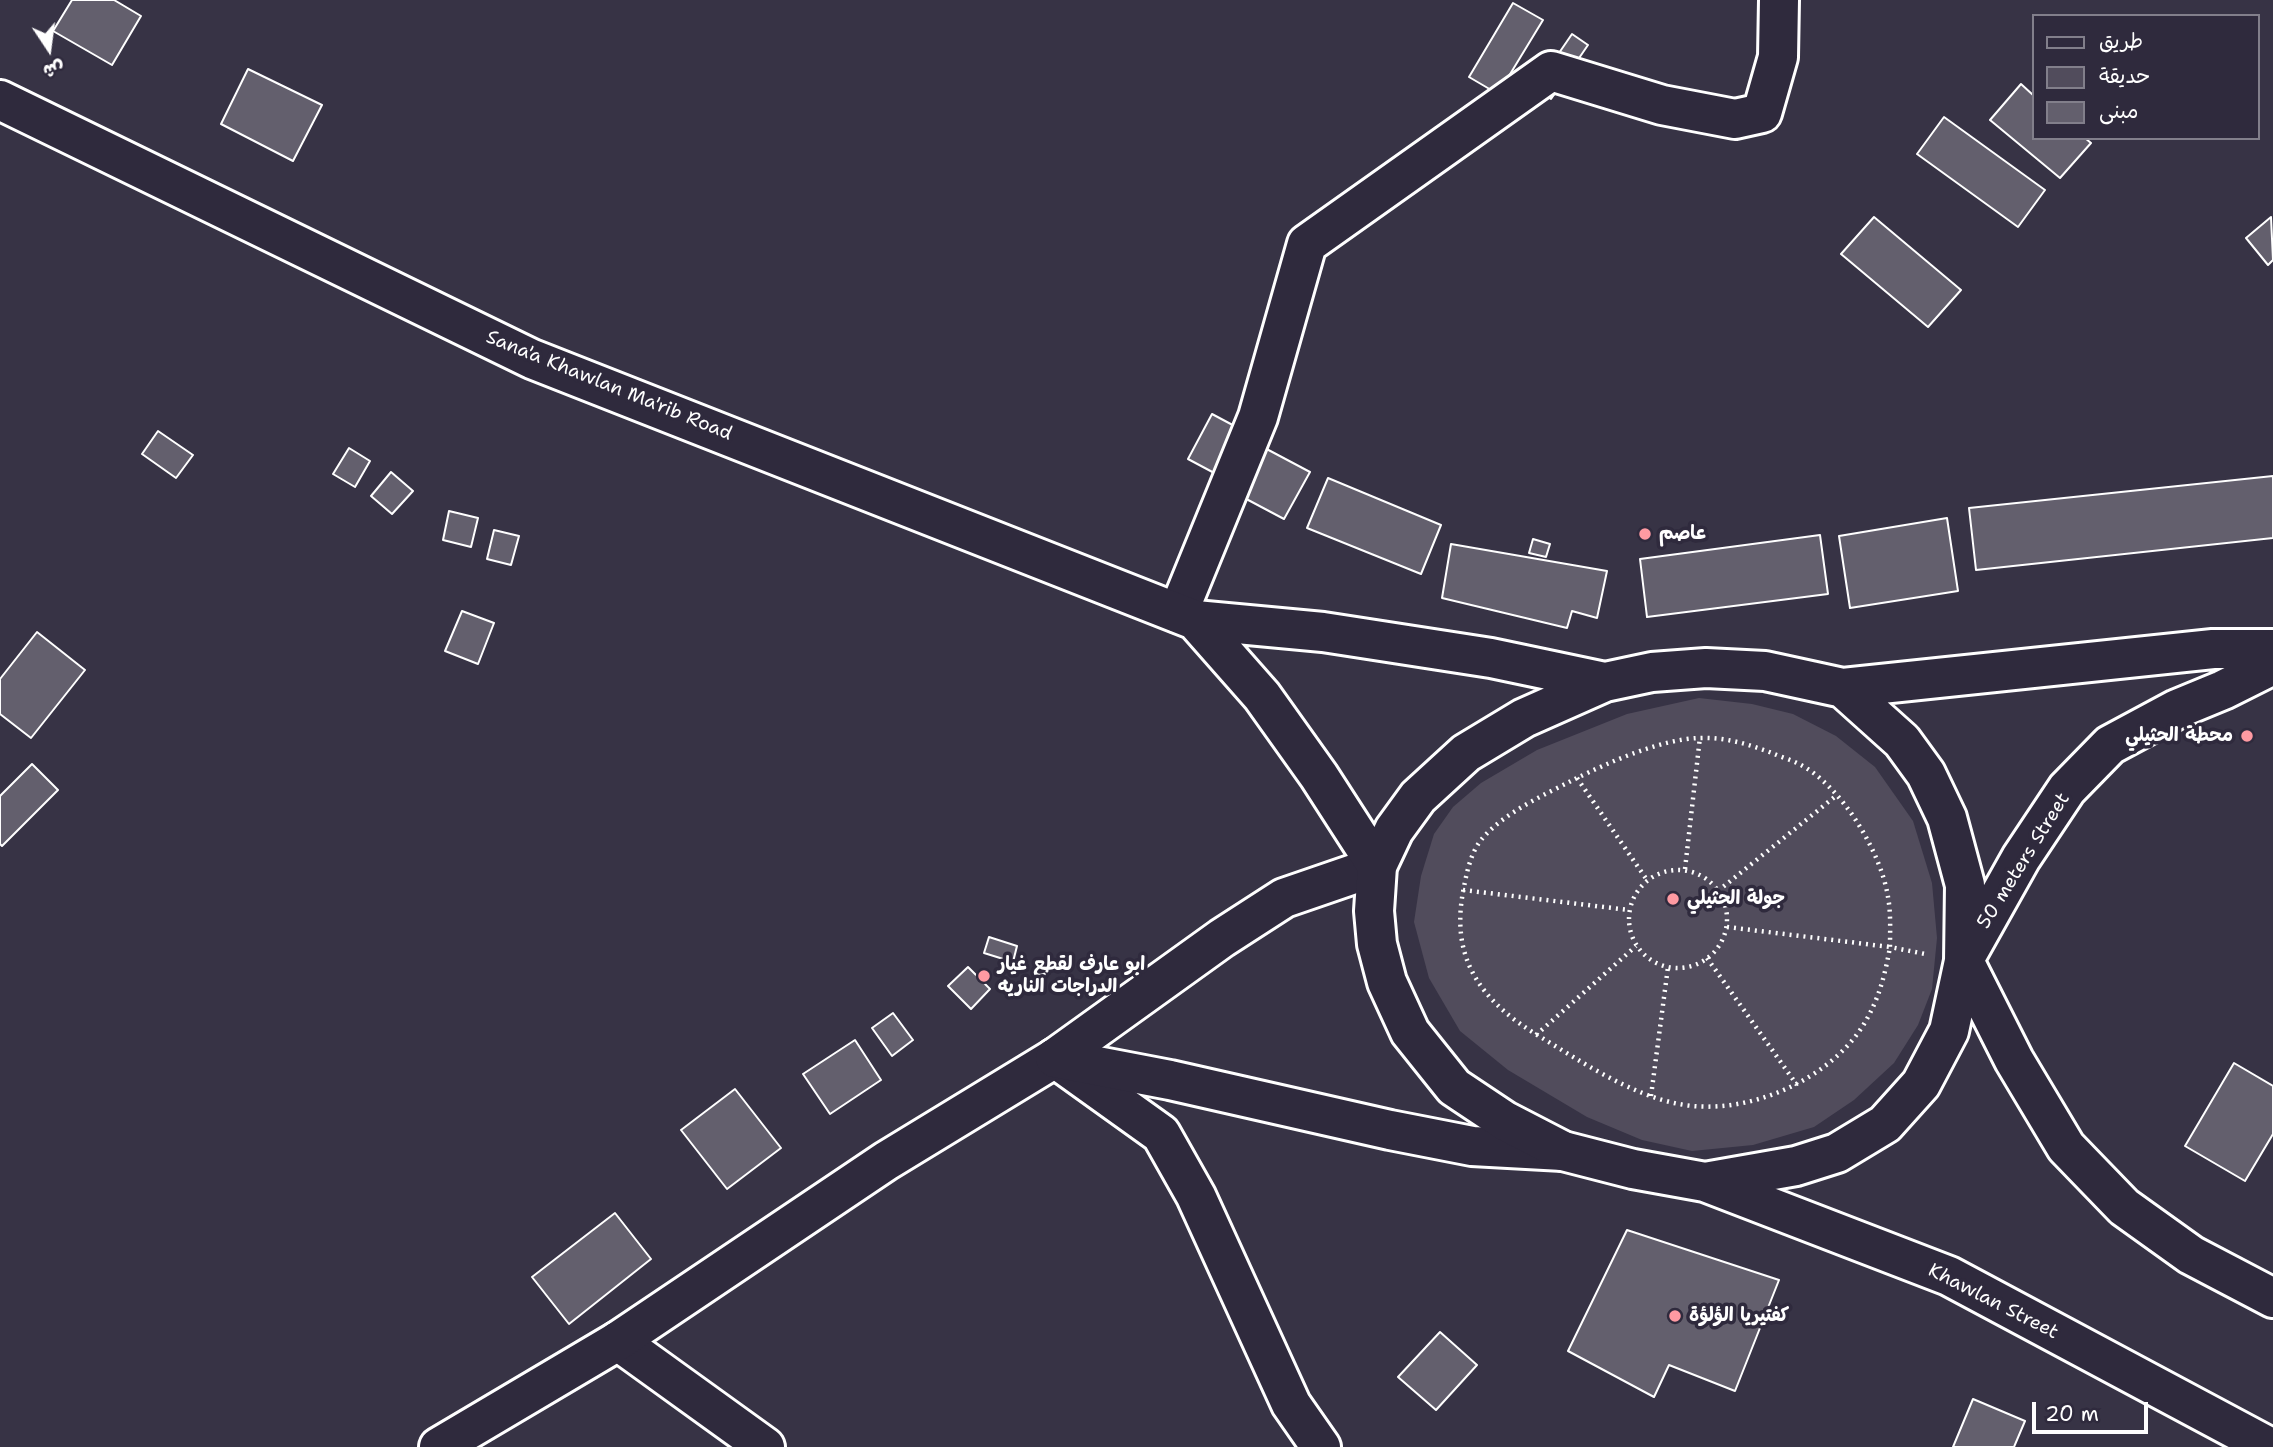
<!DOCTYPE html>
<html>
<head>
<meta charset="utf-8">
<style>
	body { margin:0 }
	#map { position:relative; width:2273px; height:1447px; overflow:hidden; background:#373345; font-family:"Shantell Sans","Playpen Sans Arabic",sans-serif }
	canvas { display:block }
	.legend { position:absolute; left:2032px; top:14px; width:228px; height:126px; box-sizing:border-box; background:#2f2a3d; border:2px solid #827f8b; margin:0; padding:9px 12px; list-style:none; font-size:21px; color:#fff }
	.legend li { display:flex; align-items:center; gap:14px; height:35px }
	.legend b { width:35px; border:2px solid #827f8b }
	.north { position:absolute; left:14px; top:14px; width:70px; height:70px; -webkit-text-stroke:5px #2f2a3d; paint-order:stroke; rotate:167deg; font-size:19px; font-weight:700; line-height:28px; text-align:center; color:#fff }
	.north::after { content:''; display:block; margin:auto; width:24px; height:32px; background:#fff; clip-path:polygon(50% 0,100% 100%,50% 72%,0 100%) }
	.scale { position:absolute; left:2032px; top:1402px; width:116px; height:32px; box-sizing:border-box; border:4px solid #fff; border-top:0; padding-left:9px; font-size:21px; line-height:24px; white-space:nowrap; color:#fff; -webkit-text-stroke:5px #2f2a3d; paint-order:stroke }
</style>
</head>
<body>
<div id="map">
<canvas width="2273" height="1447"></canvas>
<ul class="legend">
<li><b style="height:9px;background:#2f2a3d"></b>طريق</li>
<li><b style="height:19px;background:#514c5c"></b>حديقة</li>
<li><b style="height:19px;background:#635f6d"></b>مبنى</li>
</ul>
<div class="north">ش</div>
<div class="scale">20 m</div>
</div>
<script>
const ctx = document.querySelector('canvas').getContext('2d');
ctx.lineJoin = 'round';
function paint(path, color) {
  ctx.fillStyle = color;
  ctx.fill(path, 'evenodd');
}
function strokePath(path, color, width, dash) {
  ctx.strokeStyle = color;
  ctx.lineWidth = width;
  ctx.lineCap = dash ? 'butt' : 'round';
  ctx.setLineDash(dash || []);
  ctx.stroke(path);
}
function label(font, color, halo, rows, align = 'center') {
  ctx.font = font + ' "Shantell Sans","Playpen Sans Arabic",sans-serif';
  ctx.lineWidth = 7;
  ctx.setLineDash([]);
  ctx.textBaseline = 'middle';
  ctx.strokeStyle = halo;
  ctx.fillStyle = color;
  for (const [text, x, y, turn = 0] of rows) {
    ctx.save();
    ctx.translate(x, y);
    ctx.rotate((+turn || 0) * Math.PI / 180);
    ctx.textAlign = isNaN(turn) ? turn : align;
    if (halo) ctx.strokeText(text, 0, 0);
    ctx.fillText(text, 0, 0);
    ctx.restore();
  }
}
const green = new Path2D(`
	M1699,698L1752,704L1793,714L1836,736L1875,767L1913,821L1932,883L1937,938L1932,989L1918,1025L1894,1063L1854,1100L1814,1127L1753,1145L1692,1151L1642,1140L1587,1117L1508,1070L1460,1031L1429,978L1414,922L1421,876L1434,834L1453,807L1481,783L1537,750L1627,714Z`);
const building = new Path2D(`
	M72,0H114L141,16L112,65L53,31Z
	M1513,3L1543,20L1498,94L1469,77Z
	M1572,34L1588,45L1551,99L1535,88Z
	M248,69L322,105L293,161L221,124Z
	M2021,84L2033,95V138H2085L2091,143L2060,178L1990,120Z
	M1944,117L2045,190L2018,227L1917,154Z
	M1874,217L1961,290L1928,327L1841,254Z
	M2271,217L2273,260L2268,265L2246,238Z
	M1212,414L1242,430L1218,475L1188,459Z
	M158,431L193,455L176,478L142,454Z
	M1261,446L1310,472L1284,519L1235,493Z
	M349,448L370,461L355,487L333,474Z
	M391,472L413,491L392,514L371,496Z
	M2273,476V538L1976,570L1969,508Z
	M1328,478L1441,525L1421,574L1307,528Z
	M449,511L478,518L471,547L443,540Z
	M1947,518L1958,591L1850,608L1839,536Z
	M494,530L519,536L511,565L487,559Z
	M1820,535L1828,594L1647,617L1640,559Z
	M1533,539L1550,544L1546,557L1529,553Z
	M1451,544L1607,571L1597,618L1572,611L1567,628L1442,598Z
	M462,611L494,623L478,664L445,651Z
	M37,632L85,670L31,738L0,714V679Z
	M32,764L58,790L2,846L0,844V796Z
	M989,937L1017,946L1013,962L984,953Z
	M968,967L990,989L971,1009L948,986Z
	M893,1013L913,1040L892,1056L872,1028Z
	M855,1040L881,1080L830,1114L803,1074Z
	M2234,1063L2273,1086V1134L2245,1181L2185,1146Z
	M735,1089L781,1148L727,1189L681,1130Z
	M615,1213L651,1259L569,1324L532,1277Z
	M1627,1230L1779,1280L1735,1391L1669,1365L1654,1397L1568,1351Z
	M1440,1332L1477,1365L1436,1410L1398,1377Z
	M1973,1399L2025,1421L2014,1447H1953Z`);
const path = new Path2D(`
	M1577,778L1647,880
	M1685,869L1700,737
	M1629 919a49 49 0 1 1 98 0a49 49 0 1 1-98 0Z
	M1463,890L1629,910
	M1718,891L1837,795
	M1727,927L1890,947C1885,975 1879,999 1864,1024C1829,1081 1745,1117 1679,1104C1631,1095 1580,1061 1539,1036C1480,1001 1449,957 1464,887C1467,871 1471,853 1481,840C1503,813 1544,795 1575,779C1609,762 1662,739 1699,738C1725,737 1748,744 1772,753C1781,757 1792,760 1801,765C1842,787 1881,852 1888,897C1891,913 1890,931 1890,947L1925,954
	M1707,958L1797,1085
	M1536,1035L1636,946
	M1651,1096L1668,967`);
const minor = new Path2D(`
	M1178,613L1258,417L1307,244L1551,71L1662,105L1735,119L1762,113L1778,57L1779,0
	M1055,1058L1161,1134L1196,1196L1291,1404L1321,1447
	M618,1341L765,1447`);
const tertiary = new Path2D(`
	M439,1447L618,1341L886,1161L1055,1058`);
const secondary = new Path2D(`
	M1055,1058L1170,1080L1390,1130L1472,1146L1563,1151
	M1055,1058L1222,938L1284,898L1377,866`);
const primary = new Path2D(`
	M0,100L532,359L1195,620L1323,632L1491,658L1605,682
	M1195,620L1262,696L1319,776L1377,866
	M1706,668L1765,671L1843,688L1902,741L1926,774L1947,818L1965,885L1964,961L1949,1031L1921,1084L1885,1124L1837,1153L1796,1166L1705,1182L1633,1169L1563,1151L1505,1121L1454,1087L1410,1032L1387,982L1377,944L1374,911L1377,866L1394,830L1418,797L1466,753L1524,718L1605,682L1652,672Z
	M1843,688L2213,649H2273
	M1966,956L2021,858L2067,789L2110,745L2177,709L2223,690L2273,665
	M1964,961L2014,1060L2066,1147L2124,1207L2191,1255L2273,1298
	M1705,1182L1949,1276L2269,1447`);
const markers = [
	[1645,534,7,"#ff9aa2"],
	[2247,736,7,"#ff9aa2"],
	[1673,899,7,"#ff9aa2"],
	[984,976,7,"#ff9aa2"],
	[1675,1316,7,"#ff9aa2"]
];
const streetNames = [
	["Sana'a Khawlan Ma'rib Road",609,386,22],
	["50 meters Street",2024,861,-58],
	["Khawlan Street",1993,1302,27]
];
const poiNames = [
	["عاصم",1659,534],
	["محطة الحثيلي",2233,736,"right"],
	["جولة الحثيلي",1687,899],
	["ابو عارف لقطع غيار",998,965],
	["الدراجات الناريه",998,987],
	["كفتيريا الؤلؤة",1689,1316]
];
paint(green, '#514c5c');
paint(building, '#635f6d');
strokePath(building, '#fff', 2);
strokePath(minor, '#fff', 44);
strokePath(tertiary, '#fff', 44);
strokePath(secondary, '#fff', 44);
strokePath(primary, '#fff', 44);
strokePath(path, '#fff', 4.5, [2, 5]);
strokePath(minor, '#2f2a3d', 38);
strokePath(tertiary, '#2f2a3d', 38);
strokePath(secondary, '#2f2a3d', 38);
strokePath(primary, '#2f2a3d', 38);
for (const [x, y, r, color] of markers) {
  const dot = new Path2D();
  dot.arc(x, y, r, 0, 2 * Math.PI);
  ctx.fillStyle = color;
  ctx.fill(dot);
  strokePath(dot, '#2f2a3d', 2.5);
}
label('19px', '#fff', '#2f2a3d', streetNames);
label('bold 19px', '#fff', '#2f2a3d', poiNames, 'left');
</script>
</body>
</html>
